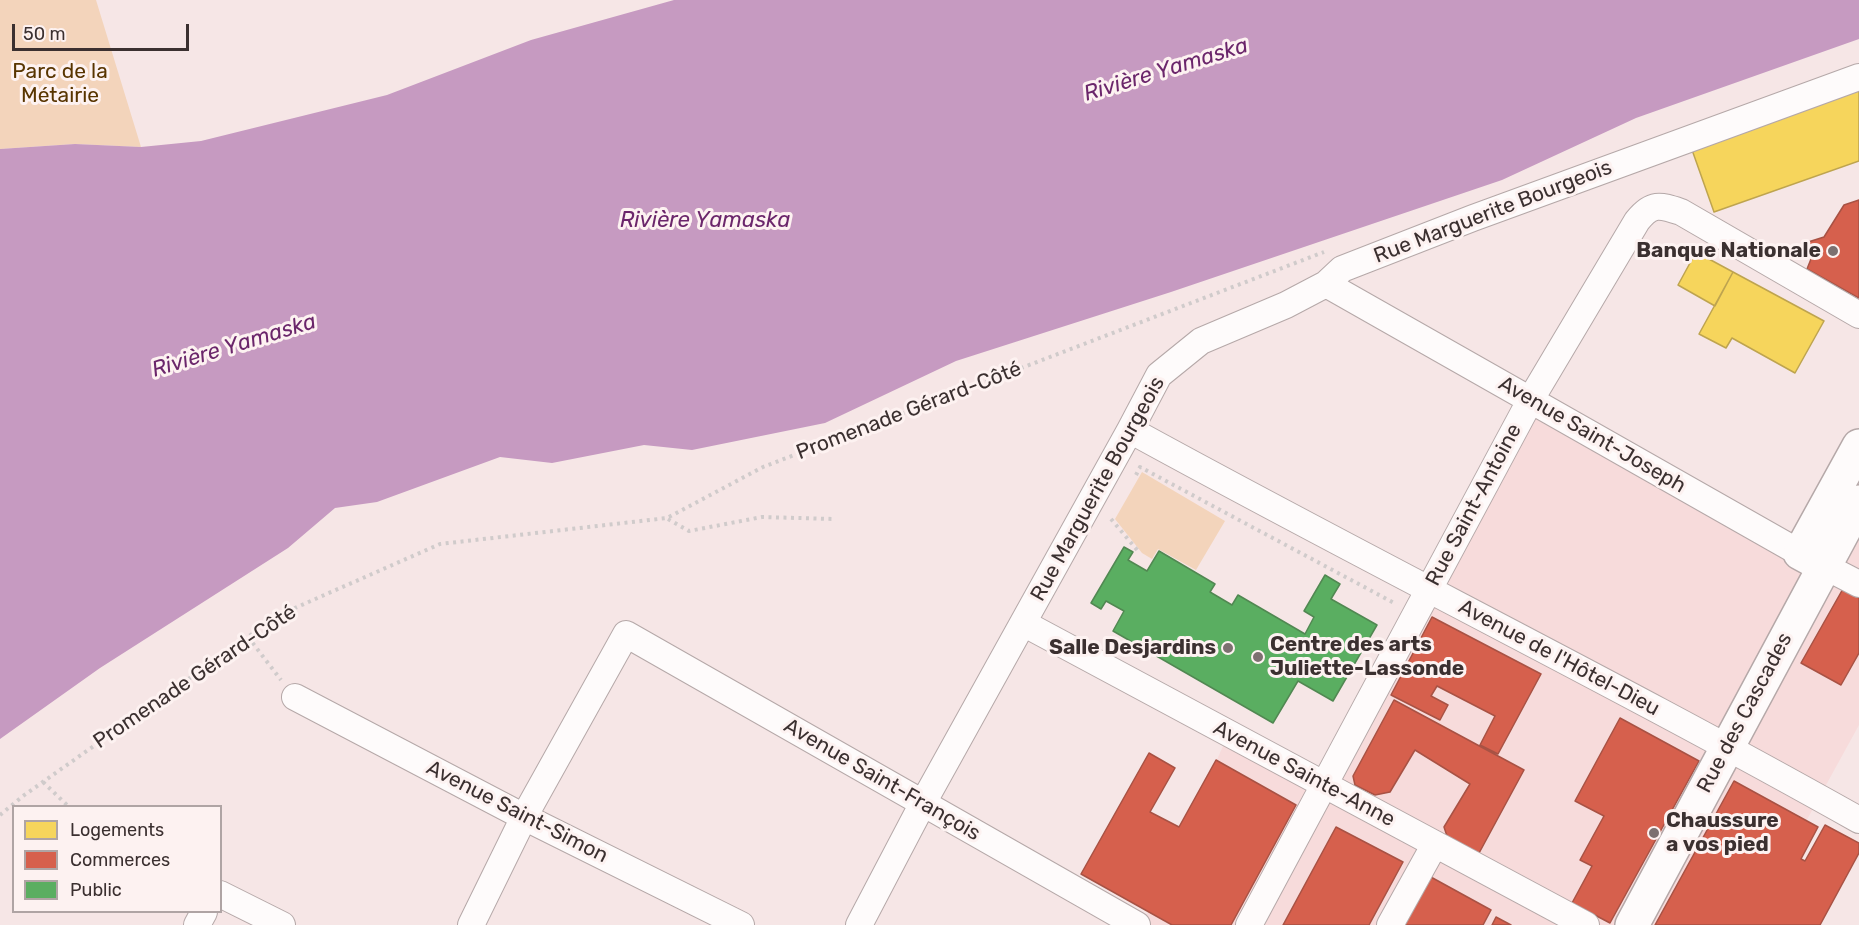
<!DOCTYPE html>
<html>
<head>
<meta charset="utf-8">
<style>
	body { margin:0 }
	#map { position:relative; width:1859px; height:925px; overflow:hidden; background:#f6e6e6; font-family:Rubik,sans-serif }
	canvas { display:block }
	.legend { position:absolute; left:12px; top:805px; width:210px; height:108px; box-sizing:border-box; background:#fdf2f1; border:2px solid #afa4a4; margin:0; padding:8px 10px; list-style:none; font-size:18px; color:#3b3030 }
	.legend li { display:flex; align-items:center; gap:12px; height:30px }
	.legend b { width:30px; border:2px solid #afa4a4 }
	.scale { position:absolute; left:12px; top:24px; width:177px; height:27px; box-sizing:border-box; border:3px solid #3b3030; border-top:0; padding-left:8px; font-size:18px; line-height:21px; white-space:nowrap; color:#3b3030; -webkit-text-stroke:4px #fdf2f1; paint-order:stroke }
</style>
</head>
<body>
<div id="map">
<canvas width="1859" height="925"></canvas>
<ul class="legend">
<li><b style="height:16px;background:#f6d55c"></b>Logements</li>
<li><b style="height:16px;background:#d6604d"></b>Commerces</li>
<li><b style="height:16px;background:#5aae61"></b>Public</li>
</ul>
<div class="scale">50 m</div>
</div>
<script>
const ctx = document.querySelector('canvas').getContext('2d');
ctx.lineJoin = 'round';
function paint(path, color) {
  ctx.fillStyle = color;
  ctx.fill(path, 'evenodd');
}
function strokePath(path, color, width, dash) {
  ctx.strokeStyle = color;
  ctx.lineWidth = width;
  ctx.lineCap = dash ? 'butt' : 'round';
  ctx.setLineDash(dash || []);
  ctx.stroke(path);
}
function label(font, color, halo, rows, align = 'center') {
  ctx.font = font + ' Rubik,sans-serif';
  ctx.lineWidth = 6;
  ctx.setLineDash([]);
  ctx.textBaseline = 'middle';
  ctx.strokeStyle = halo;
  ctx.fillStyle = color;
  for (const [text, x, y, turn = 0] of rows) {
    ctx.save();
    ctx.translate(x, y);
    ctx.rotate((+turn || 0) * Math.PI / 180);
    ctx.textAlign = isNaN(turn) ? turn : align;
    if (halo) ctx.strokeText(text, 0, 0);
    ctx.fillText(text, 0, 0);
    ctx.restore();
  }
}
const built = new Path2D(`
	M1531,399L1799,553L1859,446V725L1749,925H1142L1229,733L1324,784Z`);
const green = new Path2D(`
	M0,0H96L141,147L75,144L0,149Z
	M1142,472L1225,521L1196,570L1158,549L1152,559L1142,553L1115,519Z`);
const water = new Path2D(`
	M674,0H1859V39L1636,118L1502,180L1171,292L956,361L825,423L692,450L644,445L552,463L500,457L377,502L335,508L288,548L100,668L0,739V149L75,144L141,147L201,141L387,95L531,40Z`);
const homes = new Path2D(`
	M1859,88V161L1714,212L1691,147Z
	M1696,252L1733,272L1715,306L1678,285Z
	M1733,272L1824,321L1795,373L1732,338L1726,348L1699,334Z`);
const shops = new Path2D(`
	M1859,200V298L1807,269L1811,259L1805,243L1824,237L1844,205Z
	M1844,587L1859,595V653L1841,685L1801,663Z
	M1432,617L1541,674L1498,754L1480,745L1495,716L1437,686L1431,696L1448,705L1440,720L1391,695Z
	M1394,700L1524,770L1478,855L1448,839L1444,827L1470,784L1415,750L1390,792L1375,795L1355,785L1353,776Z
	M1620,718L1699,761L1610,923L1572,903L1592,866L1580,860L1604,816L1575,801Z
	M1149,753L1175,768L1150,812L1179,827L1216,760L1296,805L1231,925H1172L1081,874Z
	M1734,781L1818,827L1801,859L1805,861L1825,825L1859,843V853L1820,925H1655Z
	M1336,827L1403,862L1369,925H1283Z
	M1429,876L1491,910L1483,925H1406L1404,921Z
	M1496,917L1511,925H1492Z`);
const public = new Path2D(`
	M1124,547L1133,552L1128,560L1147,571L1159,551L1215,584L1210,592L1232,605L1238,595L1305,634L1314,617L1304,611L1325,575L1340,584L1331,599L1377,625L1333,701L1298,681L1273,723L1113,631L1124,611L1106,601L1101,609L1091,603Z`);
const path = new Path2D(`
	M1136,475L1140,467L1396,604
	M668,519L689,531L762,517L833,519
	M1111,519L1138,551
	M248,637L281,680
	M43,782L68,806
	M0,815L23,796L279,615L440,544L667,518L763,467L1324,252`);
const street = new Path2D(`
	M1326,284L1800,553
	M1130,430C1372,563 1619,685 1859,820
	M1824,566L1859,584
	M1023,623L1586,925
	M295,697L524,817L741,925
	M220,894L282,925
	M197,925L204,912
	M471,925L524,817L626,634L1137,925
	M859,925L923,803L1130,430L1159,375L1201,341L1286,305L1326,284L1342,269L1473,218L1859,77
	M1249,925L1531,399L1637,221C1652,202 1660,205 1681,212L1859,315
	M1390,925L1435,844`);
const secondary = new Path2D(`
	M1824,566L1800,553L1859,446
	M1632,925L1859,502`);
const markers = [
	[1833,251,6,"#7c7070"],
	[1228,648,6,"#7c7070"],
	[1258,657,6,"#7c7070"],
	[1654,833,6,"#7c7070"]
];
const parkNames = [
	["Parc de la",60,72],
	["Métairie",60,96]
];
const streetNames = [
	["Rue Marguerite Bourgeois",1493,212,-21],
	["Promenade Gérard-Côté",909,411,-21],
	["Avenue Saint-Joseph",1592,435,30],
	["Rue Marguerite Bourgeois",1098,489,-61],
	["Rue Saint-Antoine",1474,505,-62],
	["Avenue de l'Hôtel-Dieu",1559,658,28],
	["Promenade Gérard-Côté",195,677,-34],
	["Rue des Cascades",1745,713,-62],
	["Avenue Sainte-Anne",1304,774,28],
	["Avenue Saint-François",882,780,30],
	["Avenue Saint-Simon",517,812,27]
];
const poiNames = [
	["Banque Nationale",1821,251],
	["Centre des arts",1270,645,"left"],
	["Juliette-Lassonde",1270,669,"left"],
	["Salle Desjardins",1216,648],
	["Chaussure",1666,821,"left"],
	["a vos pied",1666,845,"left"]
];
const waterNames = [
	["Rivière Yamaska",1166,70,-17],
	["Rivière Yamaska",705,221],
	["Rivière Yamaska",234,346,-17]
];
paint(built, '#f7dbdb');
paint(green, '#f3d4bb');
paint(water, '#c69ac1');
paint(homes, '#f6d55c');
strokePath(homes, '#bea44f', 1.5);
paint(shops, '#d6604d');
strokePath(shops, '#a85244', 1.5);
paint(public, '#5aae61');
strokePath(public, '#518852', 1.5);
strokePath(street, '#b5a8a8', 28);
strokePath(secondary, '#b5a8a8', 36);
strokePath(path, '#d0cbcb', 4, [3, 4.5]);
strokePath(street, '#fefbfb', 26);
strokePath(secondary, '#fefbfb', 33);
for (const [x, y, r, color] of markers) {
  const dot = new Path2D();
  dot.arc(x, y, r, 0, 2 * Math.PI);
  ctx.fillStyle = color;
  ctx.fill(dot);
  strokePath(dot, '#fdf2f1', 2);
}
label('21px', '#583500', '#fdf2f1', parkNames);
label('21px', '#3b3030', '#fdf2f1', streetNames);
label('bold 21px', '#3b3030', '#fdf2f1', poiNames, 'right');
label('italic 22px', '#6b266b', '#fdf2f1', waterNames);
</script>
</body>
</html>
